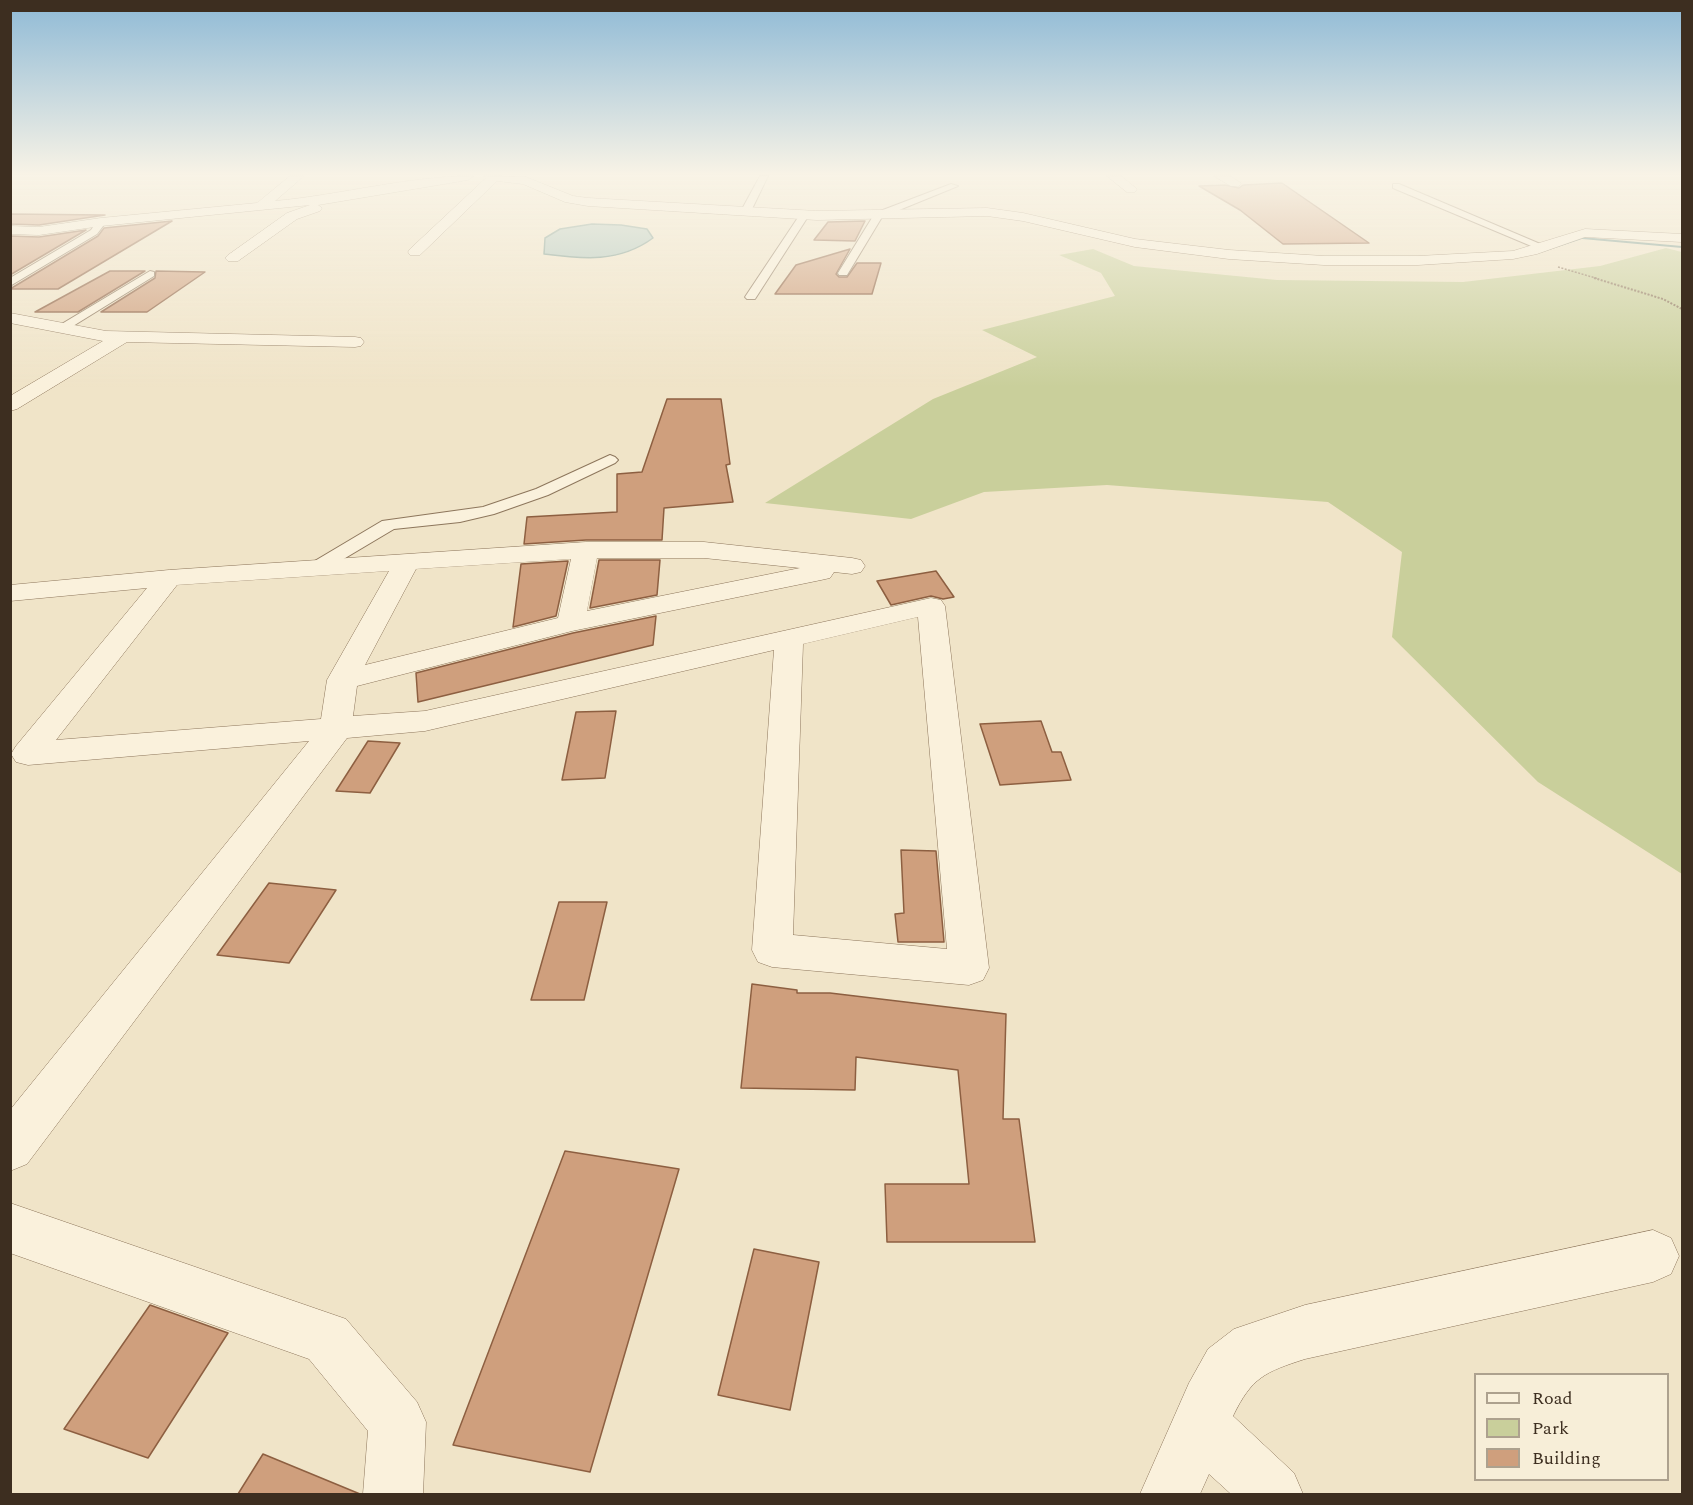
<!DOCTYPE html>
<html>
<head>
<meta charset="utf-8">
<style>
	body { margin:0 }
	#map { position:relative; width:1693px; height:1505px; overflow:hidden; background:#f0e4c8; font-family:Spectral,serif }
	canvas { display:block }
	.frame { position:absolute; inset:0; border:12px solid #3d2e20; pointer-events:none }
	.legend { position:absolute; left:1474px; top:1373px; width:195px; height:108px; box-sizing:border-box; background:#f7eed8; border:2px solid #ada18e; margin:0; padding:8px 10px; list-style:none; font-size:18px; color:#3d2e20 }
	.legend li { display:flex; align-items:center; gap:12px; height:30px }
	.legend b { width:30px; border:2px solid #ada18e }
</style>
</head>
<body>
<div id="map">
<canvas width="1693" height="1505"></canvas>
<div class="frame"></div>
<ul class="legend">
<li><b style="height:8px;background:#faf1dc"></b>Road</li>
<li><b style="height:16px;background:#c9cf9b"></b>Park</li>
<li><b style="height:16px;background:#cf9f7d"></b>Building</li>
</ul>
</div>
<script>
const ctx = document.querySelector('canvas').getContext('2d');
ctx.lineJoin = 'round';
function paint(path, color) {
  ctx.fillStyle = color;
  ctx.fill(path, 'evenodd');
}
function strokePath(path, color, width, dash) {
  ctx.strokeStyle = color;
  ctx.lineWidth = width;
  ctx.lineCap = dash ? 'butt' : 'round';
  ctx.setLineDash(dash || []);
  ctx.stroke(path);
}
const green = new Path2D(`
	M1666,248L1682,252V874L1538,782L1392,637L1402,552L1328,502L1107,485L984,492L911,519L765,503L933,399L1037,357L982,330L1115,296L1101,273L1059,255L1093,249L1134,266L1277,280L1463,282L1600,266Z`);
const water = new Path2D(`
	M592,224L621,225L647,229L653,238C619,263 583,259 544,254L545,238L560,229Z`);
const stream = new Path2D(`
	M1582,237L1682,246V248L1582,239L1540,253L1536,252Z`);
const building = new Path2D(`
	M1282,183L1369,243L1283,244L1240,210L1199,186L1225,185L1239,188L1243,185Z
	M10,214L105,215L39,225L10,224Z
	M172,221L58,289H10L98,236L104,228Z
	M865,221L855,241L814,240L828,222Z
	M86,230L10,275V236L39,237Z
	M850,249L836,274L839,277H847L857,263H881L872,294H775L796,265Z
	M110,271H145L78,312H35Z
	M156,271L205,272L147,312H101L155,278Z
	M667,399H721L730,464L726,465L733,502L664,508L662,540H586L524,544L527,517L617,512V474L642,472Z
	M599,560H660L657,595L590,608Z
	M568,561L556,616L513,627L521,564Z
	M936,571L954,597L943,599L931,596L891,605L877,581Z
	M656,616L653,645L418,702L416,673L573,633Z
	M616,711L605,778L562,780L576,712Z
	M1041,721L1052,752H1061L1071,780L1000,785L980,724Z
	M368,741L400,743L370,793L336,791Z
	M901,850L936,851L944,942H898L895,914L904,913Z
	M269,883L336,890L289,963L217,955Z
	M559,902H607L584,1000H531Z
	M752,984L797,990V993H830L1006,1014L1003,1119H1019L1035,1242H887L885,1184H969L958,1070L856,1057L855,1090L741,1088Z
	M565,1151L679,1169L590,1472L453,1445Z
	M754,1249L819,1262L790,1410L718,1395Z
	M150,1305L228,1333L148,1458L64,1429Z
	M263,1454L360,1494H238Z`);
const pathFar1 = new Path2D(`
	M1558,267L1599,279`);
const path = new Path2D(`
	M1594,278L1663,299L1682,309`);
const lane = new Path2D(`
	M760,176H768L751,211L743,213L741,211Z
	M951,184L958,186L882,217L847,275H839L838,273L875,213Z
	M1393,184H1399L1545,246L1536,248L1393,188Z
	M801,213L809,215L755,299H747L745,297Z
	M98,220L106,222L97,234L10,286V278L91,230Z
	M150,271L154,272V276L65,331L61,332L55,328Z
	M610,455L615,457L618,460L615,463L548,495L494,514L460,522L394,529L320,573H308L305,569L308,565L382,521L483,507L536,489Z`);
const street = new Path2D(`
	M290,176H304L275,201C341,195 408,176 474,176L468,180L318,205L322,208L320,211L297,219L238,261H228L225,258L228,255L287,213L310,205L101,226L39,235L10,234V226L39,227L101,218L257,203Z
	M484,176L526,177L573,196L588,198L817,211L987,208L1023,213L1135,239L1229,250L1324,256H1418L1513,251L1585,229L1682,234V242L1585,237L1537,254L1513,259L1418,265H1324L1229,259L1135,247L1023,221L987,216L817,220L588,206L565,202L523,184L497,181L420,255H410L408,252L410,249L486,178Z
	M1107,176H1121L1137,189L1135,192H1127Z
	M1214,176H1230L1241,183L1239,186H1231Z
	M10,313L106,331L355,337L361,338L364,342L361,346L355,347L127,342L17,409L10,411V396L103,341L10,323Z
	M586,542H704L852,558L861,560L865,566L861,572L852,574L834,572L830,578L821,580L572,631L357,686L353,716L425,711L931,598L941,600L945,606L989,968L983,980L969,985L772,967L758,962L752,950L774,650L425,731L347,738L27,1164L10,1171V1110L309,741L28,765L16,762L11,754L16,746L147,588L10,601V585L169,570ZM597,558H704L800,568L587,611ZM571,559L558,618L365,665L416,569ZM389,571L327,680L321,719L56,740L177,585ZM918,617L947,949L793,935L803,644Z
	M10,1203L346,1319L417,1402L426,1422L423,1494H363L368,1431L309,1359L10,1253Z
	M1653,1230L1671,1238L1679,1256L1671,1274L1653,1282L1305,1359C1265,1372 1252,1377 1233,1416L1294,1473L1303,1494H1231L1209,1474L1200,1494H1140L1189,1383L1208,1349L1234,1329L1305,1305Z`);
paint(green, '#c9cf9b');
paint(water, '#a9c4bc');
strokePath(water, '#6f938a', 1.5);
paint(stream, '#6f938a');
paint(building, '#cf9f7d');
strokePath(building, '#8d5f41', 1.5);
strokePath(lane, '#8d765c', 2);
strokePath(street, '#8d765c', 1);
strokePath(pathFar1, '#8d765c', 1.5, [2, 1.5]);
strokePath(path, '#8d765c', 2, [2, 1.5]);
paint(lane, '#faf1dc');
paint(street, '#faf1dc');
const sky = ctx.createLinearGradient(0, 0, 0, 387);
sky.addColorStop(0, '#8fbad6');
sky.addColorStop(0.45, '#f8f3e6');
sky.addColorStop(1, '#f8f3e600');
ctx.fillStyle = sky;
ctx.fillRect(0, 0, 1693, 387);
</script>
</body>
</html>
